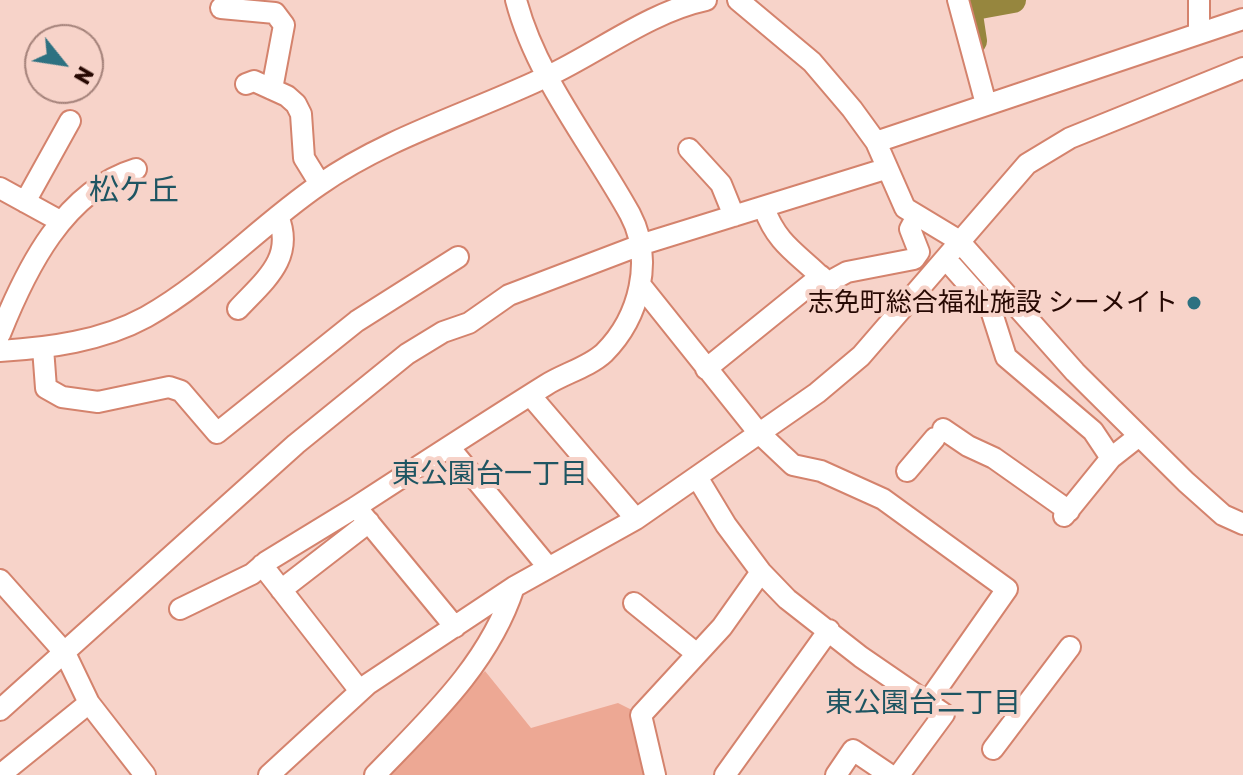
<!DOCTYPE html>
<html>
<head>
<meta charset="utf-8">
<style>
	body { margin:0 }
	#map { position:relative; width:1243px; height:775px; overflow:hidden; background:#f7d3c9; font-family:Rubik,sans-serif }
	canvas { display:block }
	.north { position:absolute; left:24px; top:24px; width:80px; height:80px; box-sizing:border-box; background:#f7d3c9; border:2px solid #a4827a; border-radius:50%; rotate:120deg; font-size:22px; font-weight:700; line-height:32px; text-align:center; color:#270903 }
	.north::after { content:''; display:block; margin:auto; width:28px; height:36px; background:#2d7181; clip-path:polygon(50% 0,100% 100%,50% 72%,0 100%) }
</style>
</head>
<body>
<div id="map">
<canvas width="1243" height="775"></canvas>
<div class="north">N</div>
</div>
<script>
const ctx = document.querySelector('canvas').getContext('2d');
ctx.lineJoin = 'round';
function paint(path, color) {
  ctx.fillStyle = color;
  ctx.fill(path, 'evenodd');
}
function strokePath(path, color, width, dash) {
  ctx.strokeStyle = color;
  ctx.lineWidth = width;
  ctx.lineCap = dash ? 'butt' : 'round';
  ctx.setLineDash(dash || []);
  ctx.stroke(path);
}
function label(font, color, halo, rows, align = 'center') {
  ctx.font = font + ' Rubik,"Noto Sans JP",sans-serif';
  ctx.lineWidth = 8;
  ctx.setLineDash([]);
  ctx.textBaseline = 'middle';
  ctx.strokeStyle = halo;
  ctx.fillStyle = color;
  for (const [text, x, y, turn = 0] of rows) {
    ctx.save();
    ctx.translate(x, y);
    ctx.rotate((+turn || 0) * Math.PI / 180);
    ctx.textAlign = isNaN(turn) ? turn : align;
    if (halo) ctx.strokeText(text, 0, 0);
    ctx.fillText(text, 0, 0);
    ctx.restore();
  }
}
const green = new Path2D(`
	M485,671L531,728L618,703L634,711L649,775H382Z`);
const river = new Path2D(`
	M974,41L969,8L1013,0`);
const minor = new Path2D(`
	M738,0L812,62L852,109L876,142L905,208L958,240L1075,372L1186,482L1223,515L1243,524
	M958,0L986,104
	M1199,0V31
	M221,8L275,13L284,25L272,89
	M246,84L254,81L287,96L296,104L301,114L304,158L320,184
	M876,142L1243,19
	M689,149L721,184L734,216
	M0,188L60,221
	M25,202L70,121
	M764,208C778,247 801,255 827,283L847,272L914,259L919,252L910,229L916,218
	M952,266L991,310L1006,357L1093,431L1111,458
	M642,287L758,432L793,465L821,471L883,499L1007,589L927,703
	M238,309C265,280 295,258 278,216
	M0,334C26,269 64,191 136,169
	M43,348L46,388L62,397L98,402L169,387L181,391L217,433L357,321L458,257
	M0,351C49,348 102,341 146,317C210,281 259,226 319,185C387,137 473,112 548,76C599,52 650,12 706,0
	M706,369L821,276
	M530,395L636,519
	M943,429L968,446L994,458L1069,511
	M449,447L548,567
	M907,471L935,438
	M697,477L726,525L761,572L787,599L861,657L944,714L899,775
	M1064,516L1111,458L1139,436
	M262,565L360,691
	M0,580L65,653L89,703L145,775
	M281,590L369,522
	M634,603L697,654
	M180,609L252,574L266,562L356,507
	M455,627L356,507C419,466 482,425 546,385C563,374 589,367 604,353C640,317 654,259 630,214C592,145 536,77 516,0
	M0,710L296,444L407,354L443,332L469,323L509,295L643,244L885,169
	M993,749L1070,647
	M0,775L89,703
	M269,775L368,684L514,587L636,519L817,393L861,356L1027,164L1070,138L1243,68
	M375,775C430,718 489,664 514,587
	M655,775L641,715L722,627L761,572
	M725,775L829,630
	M836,775L853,750L890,775`);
const markers = [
	[1194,303,8,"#2d7181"]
];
const poiNames = [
	["志免町総合福祉施設 シーメイト",1178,303]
];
const neighbourhoodNames = [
	["東公園台一丁目",490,475],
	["東公園台二丁目",923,704]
];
const quarterNames = [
	["松ケ丘",134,191]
];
paint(green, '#eda894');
strokePath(river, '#96863e', 26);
strokePath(minor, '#d4836d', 24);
strokePath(minor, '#fff', 20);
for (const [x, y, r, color] of markers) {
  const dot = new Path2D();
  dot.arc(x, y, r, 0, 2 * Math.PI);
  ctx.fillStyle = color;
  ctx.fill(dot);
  strokePath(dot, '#f7d3c9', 3);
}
label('26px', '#270903', '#f7d3c9', poiNames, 'right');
label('28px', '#1e5562', '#f7d3c9', neighbourhoodNames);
label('30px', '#1e5562', '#f7d3c9', quarterNames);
</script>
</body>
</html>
